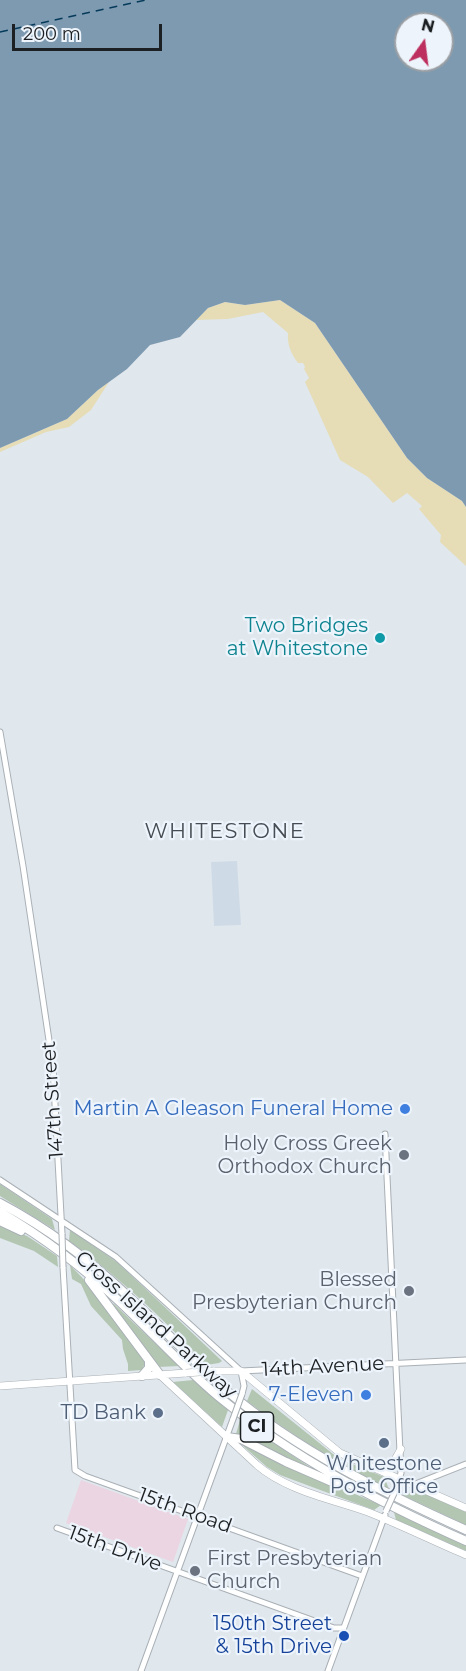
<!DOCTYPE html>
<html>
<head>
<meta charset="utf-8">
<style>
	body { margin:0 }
	#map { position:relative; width:466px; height:1671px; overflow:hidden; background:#e0e7ed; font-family:Montserrat,sans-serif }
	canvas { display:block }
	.north { position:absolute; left:394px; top:12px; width:60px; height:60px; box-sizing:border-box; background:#edf4fb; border:2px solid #9a9fa4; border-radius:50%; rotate:14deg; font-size:16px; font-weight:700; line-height:24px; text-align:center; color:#1d2022 }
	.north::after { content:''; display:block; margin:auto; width:21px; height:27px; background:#bd2f5e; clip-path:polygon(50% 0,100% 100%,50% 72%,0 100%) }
	.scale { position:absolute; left:12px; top:24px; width:150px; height:27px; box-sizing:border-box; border:3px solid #1d2022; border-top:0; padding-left:8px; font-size:18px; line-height:21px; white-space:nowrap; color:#1d2022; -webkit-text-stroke:4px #edf4fb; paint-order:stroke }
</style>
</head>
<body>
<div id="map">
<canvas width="466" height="1671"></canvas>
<div class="north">N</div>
<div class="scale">200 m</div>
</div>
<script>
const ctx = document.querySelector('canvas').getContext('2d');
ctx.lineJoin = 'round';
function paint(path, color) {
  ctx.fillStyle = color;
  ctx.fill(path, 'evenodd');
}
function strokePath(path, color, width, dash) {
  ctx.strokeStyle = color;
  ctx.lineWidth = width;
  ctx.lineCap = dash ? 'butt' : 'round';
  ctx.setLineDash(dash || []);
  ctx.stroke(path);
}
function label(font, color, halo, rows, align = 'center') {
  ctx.font = font + ' Montserrat,sans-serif';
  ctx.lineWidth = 4.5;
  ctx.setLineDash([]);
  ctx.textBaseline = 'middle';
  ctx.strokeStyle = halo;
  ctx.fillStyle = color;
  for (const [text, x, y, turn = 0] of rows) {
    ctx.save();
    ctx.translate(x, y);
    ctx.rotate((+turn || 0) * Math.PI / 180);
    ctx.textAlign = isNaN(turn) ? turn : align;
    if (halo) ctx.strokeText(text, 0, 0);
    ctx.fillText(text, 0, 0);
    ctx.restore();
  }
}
const built = new Path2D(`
	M237,861L241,925L214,926L211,862Z`);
const education = new Path2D(`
	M81,1480L188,1519L173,1562L66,1523Z`);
const green = new Path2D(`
	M0,1184L52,1219L55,1230L0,1196Z
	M0,1225L27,1236L57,1256L58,1267L34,1251L0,1238Z
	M70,1230L117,1262L222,1361L219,1363L206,1365C164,1319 119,1277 69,1241Z
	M70,1265L93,1289L146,1361L142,1370L128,1371V1364L123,1349L122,1340L91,1306L81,1284L72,1279Z
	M109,1302L114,1304L179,1366L158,1367Z
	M193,1380L228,1410L222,1427L173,1382Z
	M252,1389L338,1458L384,1477L389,1489C339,1464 291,1435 247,1401Z
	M240,1420L314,1470L313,1472L236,1434Z
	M243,1444L277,1461L381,1505L374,1510L280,1475L267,1467L242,1445Z
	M414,1489L466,1512V1525L402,1495L408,1494Z
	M394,1512L466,1545V1551L396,1520Z`);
const sand = new Path2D(`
	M280,300L315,323L407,458L427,478L462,501L466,507V566L440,542L441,535L419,509L422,506L407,493L393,503L368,477L340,460L305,382L309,378L304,369L305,367L303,363H298C291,354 287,344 288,333L263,312L228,319L196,320L208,308L225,302L245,305Z
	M109,382L91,410L69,427L46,432L0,452V448L67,419L98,390Z`);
const water = new Path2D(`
	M0,0H466V507L462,501L427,478L407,458L315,323L280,300L245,305L225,302L208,308L180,337L150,345L127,369L98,390L67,419L0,448ZM406,24H442V60H406Z`);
const ferry = new Path2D(`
	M0,32L146,0`);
const minor = new Path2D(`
	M0,732L23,866L53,1067L62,1234
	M385,1134L401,1473L396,1489
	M0,1180L116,1257L241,1371
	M63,1267L75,1470L85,1476L362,1576
	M241,1371L466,1360
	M241,1371L244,1386L242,1394
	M413,1485L466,1464
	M57,1528L334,1628H343
	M141,1671L233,1419
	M328,1671L385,1515`);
const major = new Path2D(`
	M213,1371H241L340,1453L466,1508
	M160,1375L257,1465C287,1491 332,1499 368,1512C401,1525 433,1541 466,1555
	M0,1386L186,1373
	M377,1468L393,1463L401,1449`);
const highway = new Path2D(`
	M0,1203C47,1228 90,1260 129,1297C162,1327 193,1361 227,1391C298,1451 382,1492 466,1530
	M0,1212C43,1237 84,1268 120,1302C153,1333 184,1368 219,1397C294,1458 378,1502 466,1541
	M0,1221L21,1231
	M89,1280L160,1375
	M142,1376L149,1368V1361
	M227,1437L241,1439L286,1462L339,1485`);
const minorBridge = new Path2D(`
	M62,1234L63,1267
	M233,1419L242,1394
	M386,1511L396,1489`);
const majorBridge = new Path2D(`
	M186,1373L213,1371`);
const markers = [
	[380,638,6,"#0f9aa8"],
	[405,1109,6,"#3f7fe0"],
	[404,1155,6,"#6b7280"],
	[409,1291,6,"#6b7280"],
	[366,1395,6,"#3f7fe0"],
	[158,1413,6,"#5c6f8a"],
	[384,1443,6,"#5c6f8a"],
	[195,1571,6,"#6b7280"],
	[344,1636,6,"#1a4fb4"]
];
const shields = [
	[257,1427,33]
];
const shieldNames = [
	["CI",257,1427]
];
const cultureNames = [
	["Two Bridges",368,626],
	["at Whitestone",368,649]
];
const streetNames = [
	["147th Street",53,1100,-94],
	["Cross Island Parkway",156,1325,42],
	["14th Avenue",323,1367,-3],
	["15th Road",185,1511,20],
	["15th Drive",115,1549,20]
];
const shopNames = [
	["Martin A Gleason Funeral Home",393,1109],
	["7-Eleven",354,1395]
];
const worshipNames = [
	["Holy Cross Greek",392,1144],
	["Orthodox Church",392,1167],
	["Blessed",397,1280],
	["Presbyterian Church",397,1303],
	["First Presbyterian",207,1559,"left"],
	["Church",207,1582,"left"]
];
const serviceNames = [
	["TD Bank",146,1413],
	["Whitestone",384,1464,"center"],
	["Post Office",384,1487,"center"]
];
const transitNames = [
	["150th Street",332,1624],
	["& 15th Drive",332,1647]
];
const neighbourhoodNames = [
	["WHITESTONE",225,832]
];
paint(built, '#cedbe7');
paint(education, '#ebd5e2');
paint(green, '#b2c6b2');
paint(sand, '#e6ddb7');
paint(water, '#7e9ab0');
strokePath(ferry, '#053a5a', 1.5, [8, 6]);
strokePath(minor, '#a9b0b6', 7);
strokePath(major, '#a9b0b6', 8);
strokePath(highway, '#a9b0b6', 10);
strokePath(minor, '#fff', 5);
strokePath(major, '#fff', 7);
strokePath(highway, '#fff', 8);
strokePath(minorBridge, '#a9b0b6', 7, []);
strokePath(majorBridge, '#a9b0b6', 8, []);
strokePath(minorBridge, '#fff', 5);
strokePath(majorBridge, '#fff', 7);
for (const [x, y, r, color] of markers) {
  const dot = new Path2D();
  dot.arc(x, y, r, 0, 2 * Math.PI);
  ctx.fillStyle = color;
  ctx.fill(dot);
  strokePath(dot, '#edf4fb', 2);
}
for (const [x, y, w] of shields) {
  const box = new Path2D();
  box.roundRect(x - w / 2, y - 15, w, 30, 4.5);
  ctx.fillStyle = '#edf4fb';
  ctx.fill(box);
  strokePath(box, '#1d2022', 1.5);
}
label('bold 18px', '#1d2022', null, shieldNames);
label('20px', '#0d838f', '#edf4fb', cultureNames, 'right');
label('20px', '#1d2022', '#edf4fb', streetNames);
label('20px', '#366cbe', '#edf4fb', shopNames, 'right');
label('20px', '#5b616d', '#edf4fb', worshipNames, 'right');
label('20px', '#4e5e75', '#edf4fb', serviceNames, 'right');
label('20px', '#164399', '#edf4fb', transitNames, 'right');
ctx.letterSpacing = '1.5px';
label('21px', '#474d53', '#edf4fb', neighbourhoodNames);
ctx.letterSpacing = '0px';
</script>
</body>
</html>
